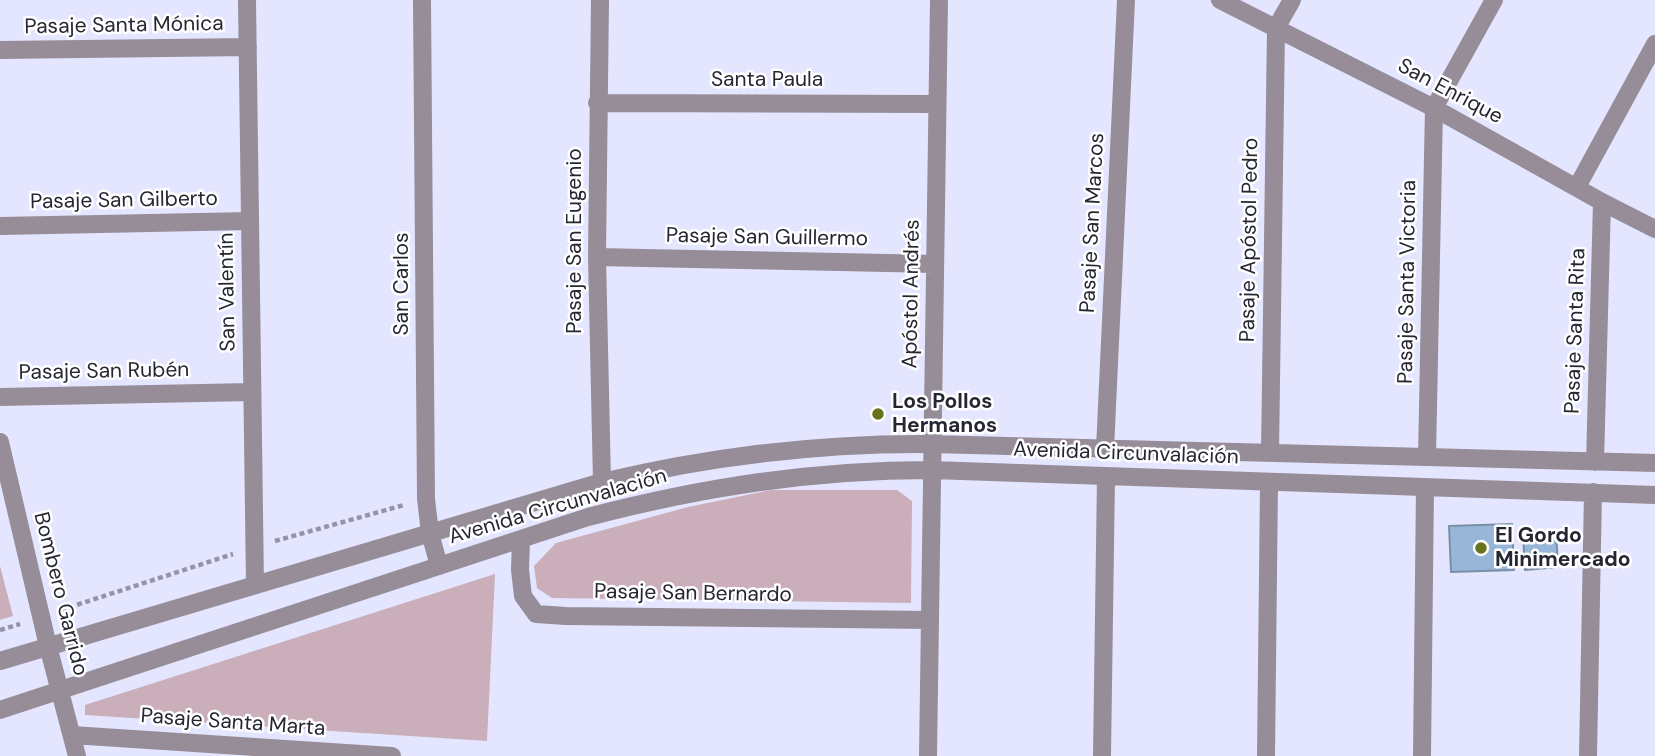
<!DOCTYPE html>
<html>
<head>
<meta charset="utf-8">
<style>
	body { margin:0 }
	canvas { display:block; background:#e4e5ff }
</style>
</head>
<body>
<canvas width="1655" height="756"></canvas>
<script>
const ctx = document.querySelector('canvas').getContext('2d');
ctx.lineJoin = 'round';
function paint(path, color) {
  ctx.fillStyle = color;
  ctx.fill(path, 'evenodd');
}
function strokePath(path, color, width, dash) {
  ctx.strokeStyle = color;
  ctx.lineWidth = width;
  ctx.lineCap = dash ? 'butt' : 'round';
  ctx.setLineDash(dash || []);
  ctx.stroke(path);
}
function label(font, color, halo, rows, align = 'center') {
  ctx.font = font + ' "DM Sans",sans-serif';
  ctx.lineWidth = 5;
  ctx.setLineDash([]);
  ctx.textBaseline = 'middle';
  ctx.strokeStyle = halo;
  ctx.fillStyle = color;
  for (const [text, x, y, turn = 0] of rows) {
    ctx.save();
    ctx.translate(x, y);
    ctx.rotate((+turn || 0) * Math.PI / 180);
    ctx.textAlign = isNaN(turn) ? turn : align;
    if (halo) ctx.strokeText(text, 0, 0);
    ctx.fillText(text, 0, 0);
    ctx.restore();
  }
}
const green = new Path2D(`
	M771,490H897L912,501L911,603L552,598L537,588L534,566L556,543L688,507Z
	M0,566L13,616L0,620Z
	M495,574L487,741L85,715V705Z`);
const building = new Path2D(`
	M1512,524L1514,570L1451,572L1449,526Z
	M1556,531L1558,567L1525,570L1523,533Z`);
const path = new Path2D(`
	M275,541L404,505
	M61,610L233,554
	M0,630L20,624`);
const minor = new Path2D(`
	M247,0L255,584
	M422,0L426,499L430,533L439,566
	M600,0L597,257L602,482
	M1220,0L1434,108L1602,202L1655,229
	M0,50L248,47
	M597,103L937,104
	M1577,187L1655,44
	M0,226L250,221
	M597,257L935,264
	M0,397L252,392
	M0,442L48,646L77,756
	M1105,449L1126,0
	M1270,453L1276,28L1292,0
	M1427,457L1434,108L1494,0
	M1595,462L1602,202
	M521,539L520,570L523,596L536,614L566,616L930,620
	M0,661L602,482C711,456 819,443 932,444L1655,463
	M0,710L588,517C703,487 813,470 932,470L1655,495
	M72,735L392,756
	M928,756L939,0
	M1102,756L1106,476
	M1266,756L1269,482
	M1422,756L1425,487
	M1588,756L1593,492`);
const markers = [
	[878,414,7,"#67721c"],
	[1481,548,7,"#67721c"]
];
const streetNames = [
	["Pasaje Santa Mónica",124,26,-1],
	["Santa Paula",767,80],
	["San Enrique",1450,92,28],
	["Pasaje San Gilberto",124,201,-1],
	["Pasaje San Marcos",1093,223,-87],
	["Pasaje San Guillermo",767,238,1],
	["Pasaje Apóstol Pedro",1250,240,-89],
	["Pasaje San Eugenio",575,241,-90],
	["Pasaje Santa Victoria",1408,282,-89],
	["San Carlos",402,284,-90],
	["San Valentín",228,292,-91],
	["Apóstol Andrés",912,294,-89],
	["Pasaje Santa Rita",1576,331,-88],
	["Pasaje San Rubén",104,372,-1],
	["Avenida Circunvalación",1126,454,2],
	["Avenida Circunvalación",558,507,-16],
	["Bombero Garrido",60,594,76],
	["Pasaje San Bernardo",693,594,1],
	["Pasaje Santa Marta",233,723,4]
];
const poiNames = [
	["Los Pollos",892,402],
	["Hermanos",892,426],
	["El Gordo",1495,536],
	["Minimercado",1495,560]
];
paint(green, '#caaeba');
paint(building, '#97b6d8');
strokePath(building, '#7a90a7', 2);
strokePath(path, '#9494a8', 4.5, [5, 3.5]);
strokePath(minor, '#968d99', 18);
for (const [x, y, r, color] of markers) {
  const dot = new Path2D();
  dot.arc(x, y, r, 0, 2 * Math.PI);
  ctx.fillStyle = color;
  ctx.fill(dot);
  strokePath(dot, '#fff', 2.5);
}
label('21px', '#262632', '#fff', streetNames);
label('bold 21px', '#262632', '#fff', poiNames, 'left');
</script>
</body>
</html>
